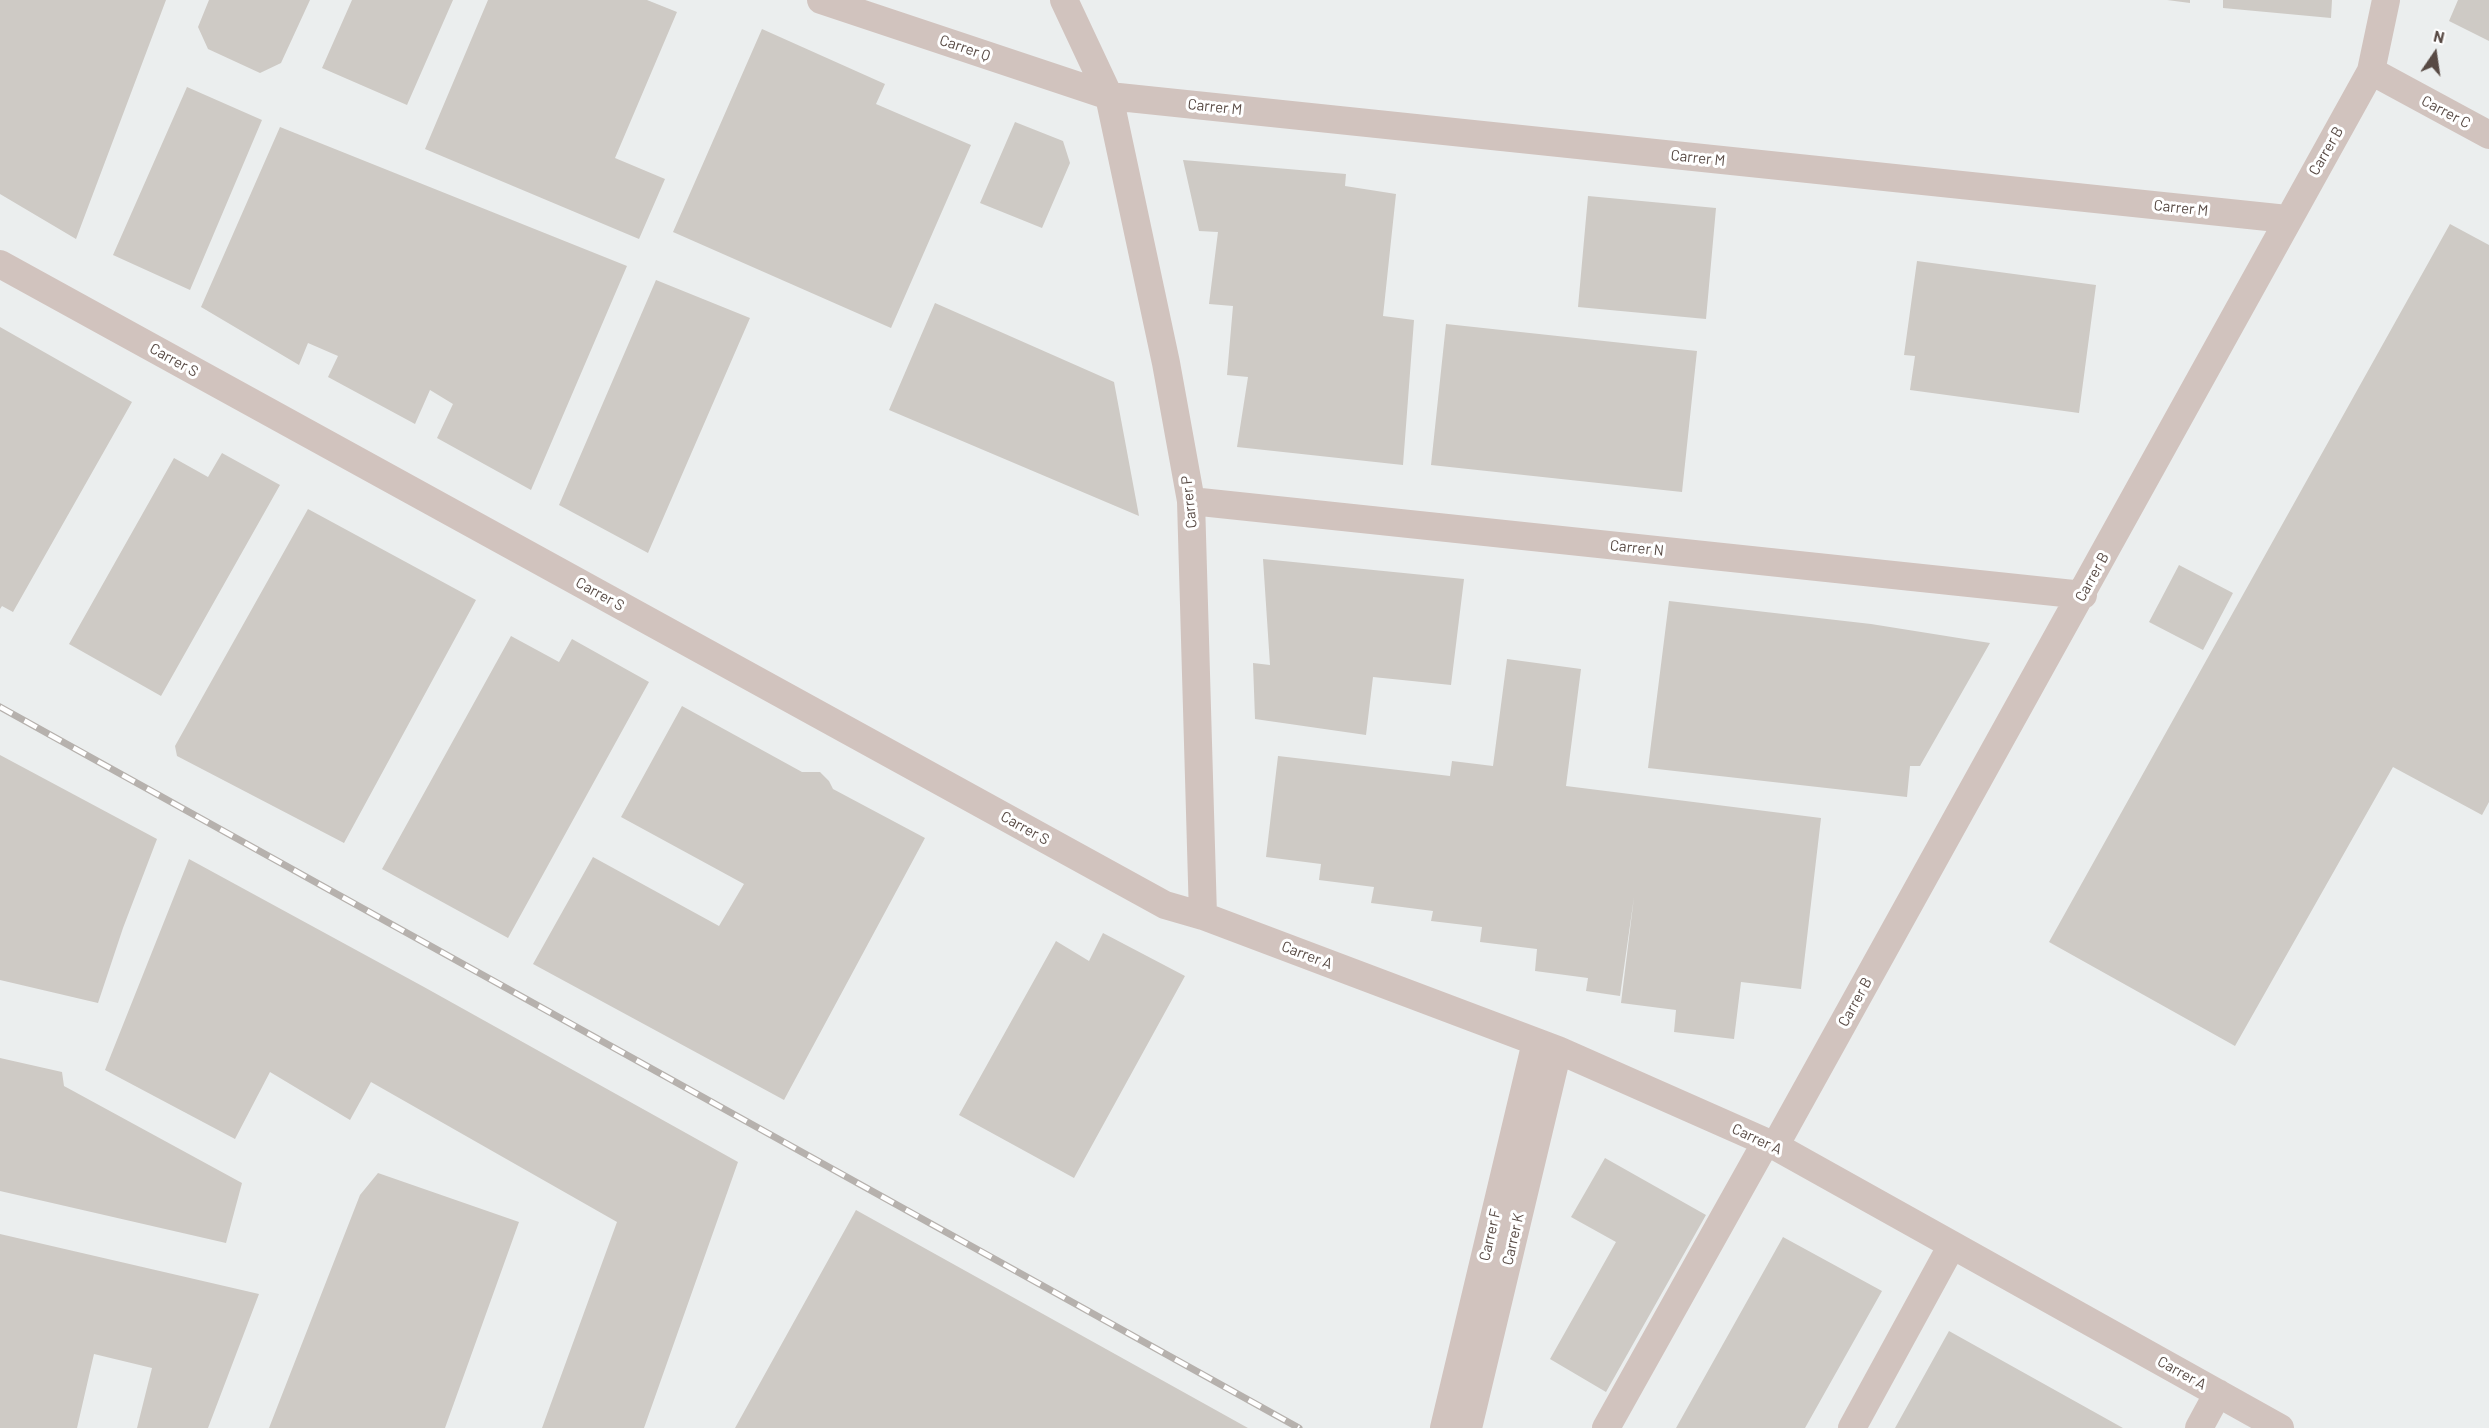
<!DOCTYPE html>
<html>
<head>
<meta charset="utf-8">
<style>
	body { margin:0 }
	#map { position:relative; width:2489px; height:1428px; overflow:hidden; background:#ebeeee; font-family:Barlow,sans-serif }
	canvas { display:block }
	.north { position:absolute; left:2405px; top:24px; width:60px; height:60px; -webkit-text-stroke:4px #fff; paint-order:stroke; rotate:13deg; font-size:16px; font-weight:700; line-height:24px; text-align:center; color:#584a44 }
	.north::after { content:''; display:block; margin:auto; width:21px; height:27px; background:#584a44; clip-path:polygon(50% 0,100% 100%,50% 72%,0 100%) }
</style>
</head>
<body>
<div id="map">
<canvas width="2489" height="1428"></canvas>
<div class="north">N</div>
</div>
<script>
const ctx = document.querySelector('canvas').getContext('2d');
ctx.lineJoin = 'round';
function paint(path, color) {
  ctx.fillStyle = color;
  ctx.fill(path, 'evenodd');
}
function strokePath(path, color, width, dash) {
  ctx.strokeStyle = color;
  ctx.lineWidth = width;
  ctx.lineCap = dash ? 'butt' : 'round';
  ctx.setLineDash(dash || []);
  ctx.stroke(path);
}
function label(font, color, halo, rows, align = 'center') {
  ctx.font = font + ' Barlow,sans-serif';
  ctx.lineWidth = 6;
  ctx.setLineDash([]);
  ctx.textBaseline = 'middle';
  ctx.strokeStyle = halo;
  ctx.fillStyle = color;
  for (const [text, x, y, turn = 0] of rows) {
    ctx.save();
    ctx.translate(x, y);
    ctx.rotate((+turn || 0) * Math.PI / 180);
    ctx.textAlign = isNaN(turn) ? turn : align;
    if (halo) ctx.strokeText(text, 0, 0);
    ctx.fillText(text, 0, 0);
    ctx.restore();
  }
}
const building = new Path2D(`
	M0,0H166L76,239L0,194Z
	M209,0H310L281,63L260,73L208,49L198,27Z
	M352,0H453L407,105L322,68Z
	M488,0H647L677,12L615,158L665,179L639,239L425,149Z
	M2167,0H2190V3Z
	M2223,0H2332L2331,18L2223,8Z
	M2458,0H2489V41L2449,21Z
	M762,29L885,84L876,104L971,145L891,328L673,232Z
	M187,87L262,120L190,290L113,255Z
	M1015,122L1063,141L1070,163L1042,228L980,203Z
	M280,127L627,266L531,490L437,438L453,404L430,390L415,424L328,377L338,356L308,343L299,365L201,307Z
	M1183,160L1346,174L1345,186L1396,194L1383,316L1414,320L1403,465L1237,447L1248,377L1227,375L1233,306L1209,304L1218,232L1199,231Z
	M1588,196L1716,208L1706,319L1578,307Z
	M2450,224L2489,245V802L2482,815L2393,767L2235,1046L2049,942Z
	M1917,261L2096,285L2079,413L1910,390L1915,356L1904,355Z
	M656,280L750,318L648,553L559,505Z
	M935,303L1114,382L1139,516L889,410Z
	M1446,324L1697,351L1682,492L1431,465Z
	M0,327L132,402L13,612L2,606L0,609Z
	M222,453L280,485L161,696L69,644L174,458L208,477Z
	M308,509L476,600L344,843L177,756L175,746Z
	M1263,559L1464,579L1451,685L1373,677L1366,735L1255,719L1253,663L1270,665Z
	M2179,565L2233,593L2203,650L2149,622Z
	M1669,601L1871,624L1990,643L1920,766H1910L1907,797L1648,768Z
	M511,636L559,662L572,639L649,682L508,938L382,869Z
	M1507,659L1581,669L1566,786L1821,818L1801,989L1741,982L1734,1039L1674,1032L1676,1010L1621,1003L1634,897L1620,996L1586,991L1588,978L1535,971L1537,949L1480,942L1482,927L1431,921L1433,911L1371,903L1374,887L1319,880L1321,864L1266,857L1278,756L1450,776L1452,761L1493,766Z
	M682,706L802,772H820L829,781L833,789L925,838L784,1100L533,964L593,857L719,926L744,884L621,817Z
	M0,755L157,839L123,928L98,1003L0,980Z
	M189,859L424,987L738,1162L644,1428H542L617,1222L371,1082L350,1120L270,1072L235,1139L105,1070Z
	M1103,933L1185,976L1074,1178L959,1115L1056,941L1089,961Z
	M0,1058L62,1072L64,1086L242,1183L226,1243L0,1191Z
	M1605,1158L1706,1215L1606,1392L1550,1359L1616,1242L1571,1217Z
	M378,1173L519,1222L445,1428H269L360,1195Z
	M856,1210L1079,1334L1248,1428H735Z
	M0,1234L259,1294L208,1428H137L152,1368L94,1354L77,1428H0Z
	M1783,1237L1882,1291L1805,1428H1676Z
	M1949,1331L2123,1428H1895Z`);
const minor = new Path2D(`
	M821,0L1109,96L2287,219
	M1064,0L1109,96L1166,363L1191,501L1203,916
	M2371,71L2489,135
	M0,264L1165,905L1203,916L1558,1050L1775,1146L2280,1428
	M1191,501L2083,595
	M1775,1146L2371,71L2386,0
	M1444,1428L1536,1042
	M1468,1428L1558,1050
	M1606,1428L1766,1142
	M1852,1428L1952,1245
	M2199,1428L2218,1393`);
const rail = new Path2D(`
	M0,707L1299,1428`);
const streetNames = [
	["Carrer Q",965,48,19],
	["Carrer M",1215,107,6],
	["Carrer C",2446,112,28],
	["Carrer B",2326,151,-60],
	["Carrer M",1698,158,6],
	["Carrer M",2181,208,6],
	["Carrer S",174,360,29],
	["Carrer P",1189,502,-96],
	["Carrer N",1637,548,6],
	["Carrer B",2092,577,-61],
	["Carrer S",600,594,29],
	["Carrer S",1025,828,29],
	["Carrer A",1307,955,21],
	["Carrer B",1855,1002,-61],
	["Carrer A",1757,1139,25],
	["Carrer F",1490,1235,-77],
	["Carrer K",1513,1239,-77],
	["Carrer A",2182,1373,29]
];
paint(building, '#cecac5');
strokePath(minor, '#d1c3be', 28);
strokePath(rail, '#b6b1ad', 7);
strokePath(rail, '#fff', 4.5, [14]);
label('15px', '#584a44', '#fff', streetNames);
</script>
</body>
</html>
